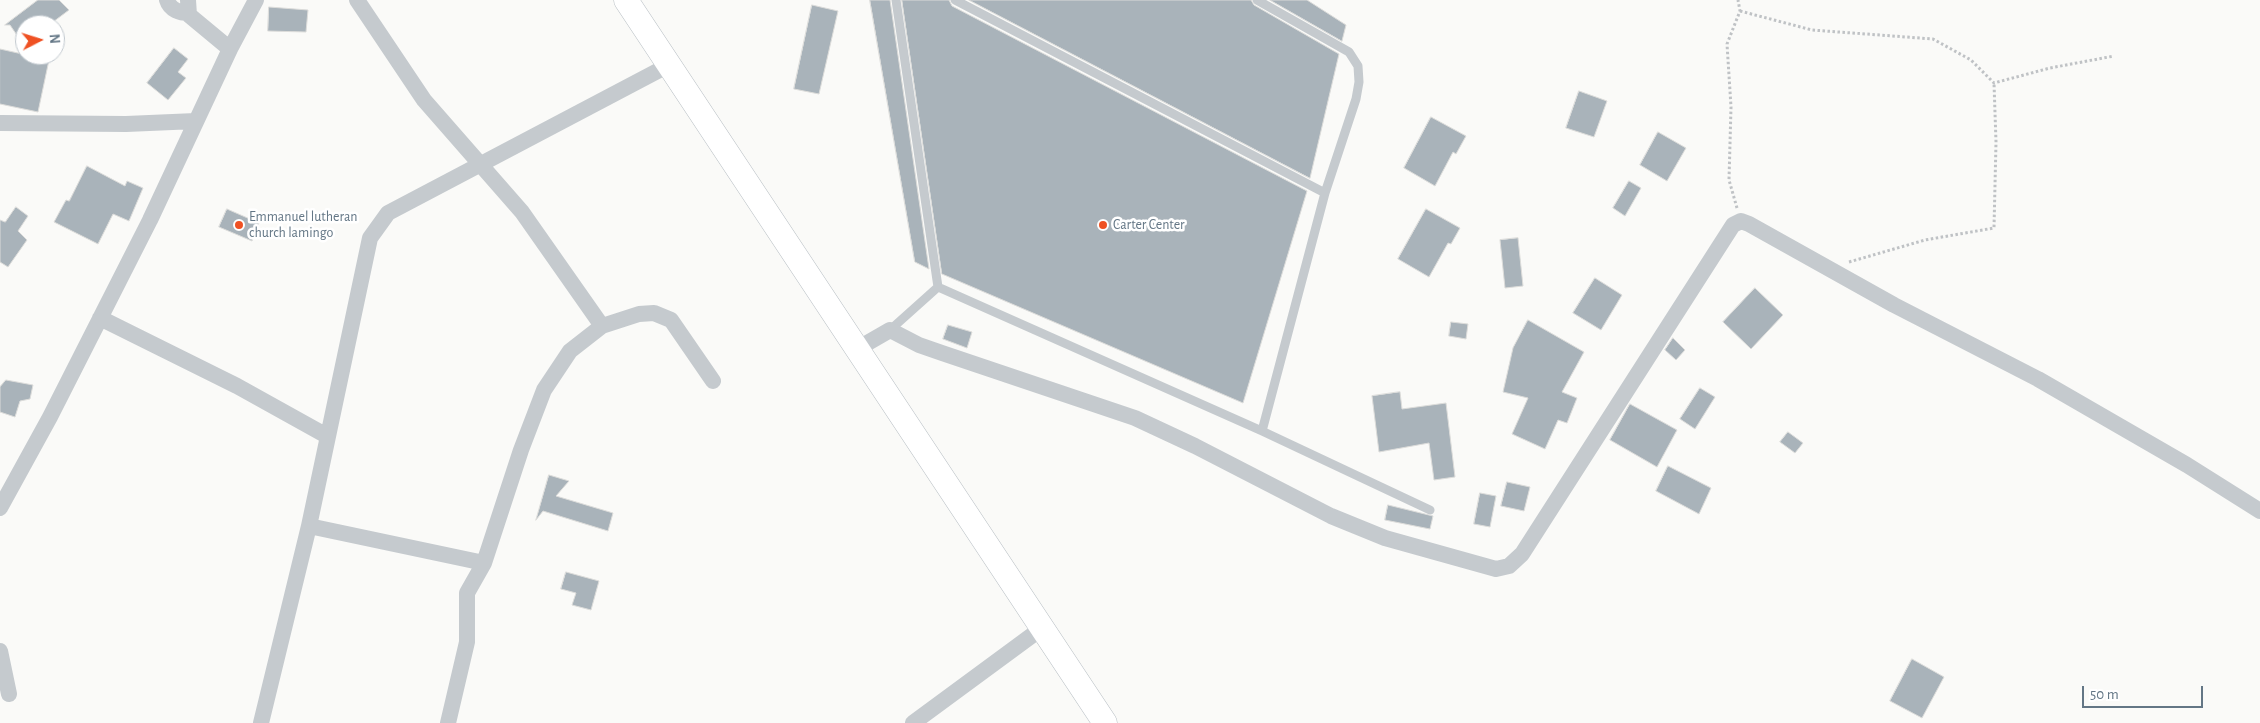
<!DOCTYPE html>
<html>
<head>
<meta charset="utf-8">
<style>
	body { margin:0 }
	#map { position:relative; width:2260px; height:723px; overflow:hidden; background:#fafaf8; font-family:"Alegreya Sans",sans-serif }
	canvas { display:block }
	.north { position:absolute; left:15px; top:15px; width:50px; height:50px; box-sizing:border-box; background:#fff; border:1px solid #c1c8ce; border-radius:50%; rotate:85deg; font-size:14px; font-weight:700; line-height:20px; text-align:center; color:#637685 }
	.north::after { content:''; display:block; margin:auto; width:18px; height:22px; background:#ef5123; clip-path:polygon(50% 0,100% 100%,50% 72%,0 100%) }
	.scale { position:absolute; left:2082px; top:686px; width:121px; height:22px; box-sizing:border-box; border:2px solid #637685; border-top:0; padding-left:6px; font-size:15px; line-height:18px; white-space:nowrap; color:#637685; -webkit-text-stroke:4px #fff; paint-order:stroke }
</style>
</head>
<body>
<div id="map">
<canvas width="2260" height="723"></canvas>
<div class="north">N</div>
<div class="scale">50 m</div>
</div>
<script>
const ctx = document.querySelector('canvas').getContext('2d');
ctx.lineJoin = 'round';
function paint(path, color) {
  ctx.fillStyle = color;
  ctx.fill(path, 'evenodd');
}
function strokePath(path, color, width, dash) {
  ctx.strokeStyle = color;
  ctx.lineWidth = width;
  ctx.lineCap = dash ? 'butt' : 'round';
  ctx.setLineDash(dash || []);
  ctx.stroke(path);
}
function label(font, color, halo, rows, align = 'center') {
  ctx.font = font + ' "Alegreya Sans",sans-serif';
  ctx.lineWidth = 5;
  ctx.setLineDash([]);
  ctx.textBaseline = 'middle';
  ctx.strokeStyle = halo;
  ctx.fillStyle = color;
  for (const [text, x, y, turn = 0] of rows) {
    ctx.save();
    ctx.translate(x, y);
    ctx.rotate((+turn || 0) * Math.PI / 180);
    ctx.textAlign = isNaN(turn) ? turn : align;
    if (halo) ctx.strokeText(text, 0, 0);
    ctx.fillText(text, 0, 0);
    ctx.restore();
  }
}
const building = new Path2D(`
	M38,0H59L69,10L49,25H25V47L10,25H5Z
	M870,0H890L929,269L915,262Z
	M902,0H949L952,6L1307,191L1243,403L942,274Z
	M969,0H1251L1254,5L1339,54L1310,178Z
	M1270,0H1307L1346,25L1342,41Z
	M812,5L838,11L819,94L794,89Z
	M269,7L308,10L306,32L268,31Z
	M174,48L188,59L178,72L186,78L168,100L147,83Z
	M0,49L49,60L38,112L0,104Z
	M1579,91L1607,101L1594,137L1566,128Z
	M1431,117L1466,136L1456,154L1453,152L1435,186L1404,168Z
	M1658,132L1686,148L1667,181L1640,165Z
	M87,166L125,186L127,181L143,188L129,221L113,214L98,244L54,222L66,200L69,201Z
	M1629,181L1641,188L1625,216L1613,208Z
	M16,207L28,216L18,231L27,240L8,267L0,262V220L5,222Z
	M227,209L259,223L252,241L219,227Z
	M1426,209L1460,228L1451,244L1448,243L1429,277L1398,259Z
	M1518,238L1523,286L1505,288L1500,240Z
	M1595,278L1622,295L1601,330L1573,313Z
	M1755,288L1783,315L1751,349L1723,322Z
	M1528,320L1584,352L1562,392L1577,398L1567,423L1558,420L1545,449L1512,434L1528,398L1503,392L1513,348Z
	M1451,322L1468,324L1466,339L1449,336Z
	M948,325L972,332L967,348L943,339Z
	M1673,338L1685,350L1676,360L1665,350Z
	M6,380L33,385L30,399L20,401L15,417L0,412V387Z
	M1700,388L1715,397L1695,429L1680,419Z
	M1400,392L1402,409L1446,403L1455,477L1434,480L1429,443L1379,452L1372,396Z
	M1630,404L1677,430L1657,467L1610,440Z
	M1788,432L1803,443L1795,453L1780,442Z
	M1668,466L1711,488L1699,514L1656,491Z
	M549,475L569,481L556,496L613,513L608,531L543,511L536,520Z
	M1507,482L1530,487L1524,511L1501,506Z
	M1480,493L1496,496L1490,527L1474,524Z
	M1388,505L1433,516L1430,529L1385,520Z
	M566,572L599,581L591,610L572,605L576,593L561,589Z
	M1912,659L1944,677L1922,718L1890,701Z`);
const path = new Path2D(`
	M1740,11L1812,30L1933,39L1971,60L1994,83L2050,68L2114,56
	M1737,208L1729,180L1731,107L1727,44L1740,11L1738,0
	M1849,262L1925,240L1994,228L1996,142L1994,83`);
const service = new Path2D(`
	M955,0L1325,193
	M1257,0L1349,52L1358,66L1359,82L1356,99L1325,193L1262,431
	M938,287L1262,431L1430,510
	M890,330L938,287L896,0`);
const minor = new Path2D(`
	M167,0C170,10 180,13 189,13
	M188,0L189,15L230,49
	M357,0L424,100L522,212L602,326
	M0,123L126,124L196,121
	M100,318L237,386L327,436
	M857,349L890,330L919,345L942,353L1135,418L1195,446L1331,516L1385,538L1496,569L1509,566L1522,554L1733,225L1741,221L1749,224L1894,305L2038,379L2187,465L2260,511
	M0,508L50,417L150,220L230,49L256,0
	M484,563L309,526L370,238L388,213L669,65
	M0,651L9,694
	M261,723L309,526
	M448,723L467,642V593L484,563L521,450L544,390L570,351L602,326L639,314L654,313L671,320L713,381
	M913,723L1042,628`);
const secondary = new Path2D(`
	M626,0L1105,723`);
const markers = [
	[239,225,5,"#ef5123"],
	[1103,225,5,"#ef5123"]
];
const poiNames = [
	["Emmanuel lutheran",249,217],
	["church lamingo",249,233],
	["Carter Center",1113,225]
];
paint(building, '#a9b3ba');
strokePath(building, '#dcdcda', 1);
strokePath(secondary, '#b7bec3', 25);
strokePath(path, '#bfc2c5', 3, [2.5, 2.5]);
strokePath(service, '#c5cace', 9);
strokePath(minor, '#c5cace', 16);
strokePath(secondary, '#fff', 24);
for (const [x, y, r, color] of markers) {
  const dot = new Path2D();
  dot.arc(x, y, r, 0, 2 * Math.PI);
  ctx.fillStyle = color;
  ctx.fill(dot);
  strokePath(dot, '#fff', 2);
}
label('14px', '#637685', '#fff', poiNames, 'left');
</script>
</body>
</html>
